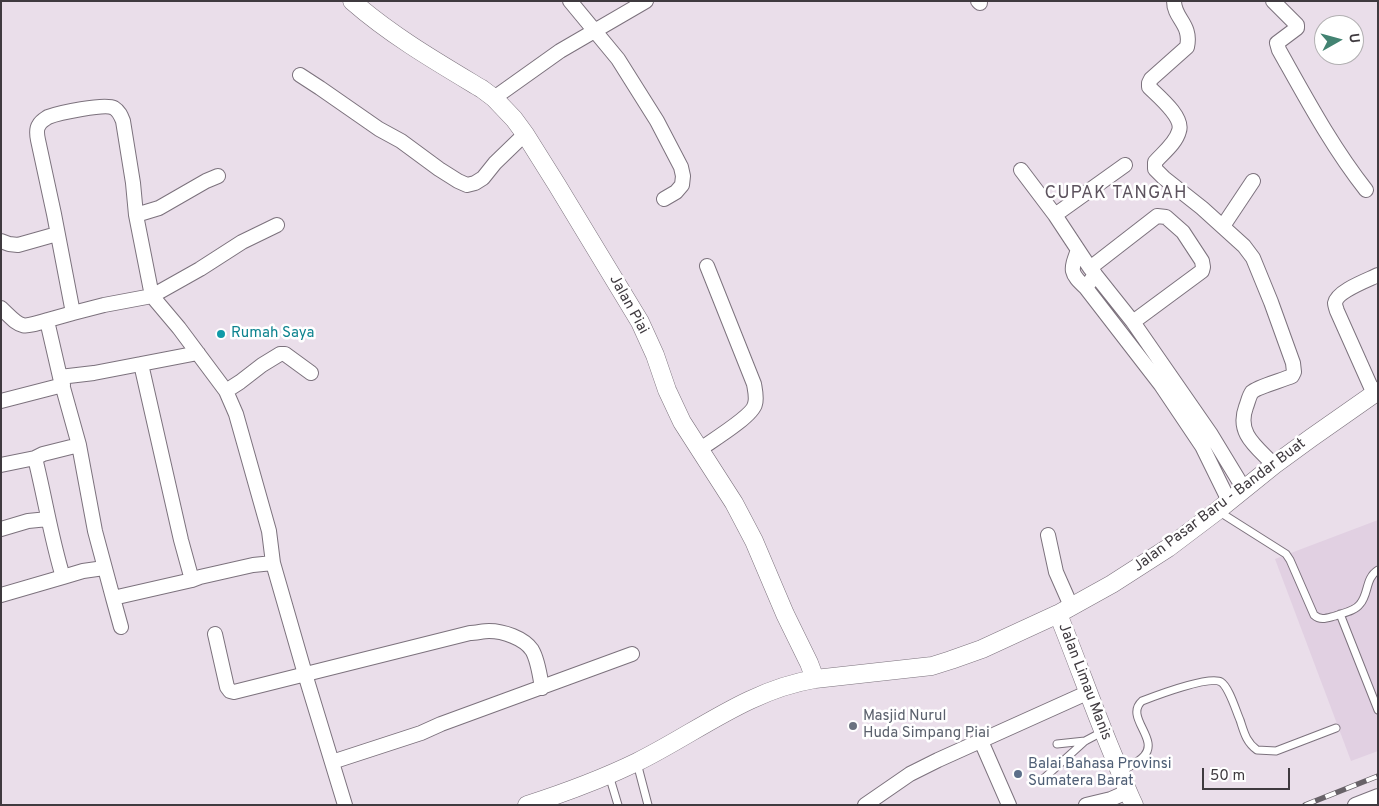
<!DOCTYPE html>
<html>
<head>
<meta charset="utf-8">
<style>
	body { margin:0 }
	#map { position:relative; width:1379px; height:806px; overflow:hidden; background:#eadeea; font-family:Overpass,sans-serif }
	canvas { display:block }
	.frame { position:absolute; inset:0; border:2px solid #3f3a3f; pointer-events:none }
	.north { position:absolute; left:1314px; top:15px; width:50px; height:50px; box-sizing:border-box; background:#fff; border:1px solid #b2b0b2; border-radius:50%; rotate:83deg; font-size:14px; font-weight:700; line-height:20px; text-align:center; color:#3f3a3f }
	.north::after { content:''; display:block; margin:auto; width:18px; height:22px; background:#438372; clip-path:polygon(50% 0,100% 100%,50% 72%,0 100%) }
	.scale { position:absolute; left:1202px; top:768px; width:88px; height:22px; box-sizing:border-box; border:2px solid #3f3a3f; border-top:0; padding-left:6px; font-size:15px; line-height:18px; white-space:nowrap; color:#3f3a3f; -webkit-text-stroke:4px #fff; paint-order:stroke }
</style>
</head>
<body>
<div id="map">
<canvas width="1379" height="806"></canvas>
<div class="frame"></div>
<div class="north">U</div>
<div class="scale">50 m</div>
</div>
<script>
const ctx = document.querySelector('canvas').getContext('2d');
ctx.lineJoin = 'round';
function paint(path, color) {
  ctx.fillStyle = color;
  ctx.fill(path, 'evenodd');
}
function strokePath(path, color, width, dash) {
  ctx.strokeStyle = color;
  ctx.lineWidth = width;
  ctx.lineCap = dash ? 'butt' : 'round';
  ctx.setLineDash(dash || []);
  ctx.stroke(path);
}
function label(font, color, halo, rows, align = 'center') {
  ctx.font = font + ' Overpass,sans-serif';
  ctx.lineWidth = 5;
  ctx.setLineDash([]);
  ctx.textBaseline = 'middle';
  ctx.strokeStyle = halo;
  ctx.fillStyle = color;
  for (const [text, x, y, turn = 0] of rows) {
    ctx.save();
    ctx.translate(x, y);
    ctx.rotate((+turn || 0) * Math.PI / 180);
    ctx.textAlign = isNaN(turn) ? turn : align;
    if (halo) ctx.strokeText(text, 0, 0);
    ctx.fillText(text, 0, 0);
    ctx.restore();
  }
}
const built = new Path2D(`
	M1378,520V751L1351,761L1275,559Z`);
const service = new Path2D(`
	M1218,511L1286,554L1290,560L1314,615C1321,621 1327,618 1335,616C1343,613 1355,611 1360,604C1369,594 1365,578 1378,570
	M1340,614L1378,710
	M1057,744L1085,741
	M637,763L648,805
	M1120,772C1128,767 1138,763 1144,756C1160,739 1124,717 1142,701C1155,696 1210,675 1221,682C1229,687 1236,711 1240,720C1244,732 1246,742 1257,750L1276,751L1336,728
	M609,775L618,805
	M1042,780L1085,741L1102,732`);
const minor = new Path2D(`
	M570,1L618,59L657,121L681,167L683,176L682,185L676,192L664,199
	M978,1L980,3
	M1174,1C1174,19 1192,24 1187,47L1151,79L1149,83V87C1158,96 1184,117 1179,131C1176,143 1163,153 1155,162V169L1164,178L1202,208L1244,246L1253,258L1271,302L1293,363L1294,372L1292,376C1283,380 1257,387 1252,392C1249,396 1248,402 1246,407C1236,434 1257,447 1274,465
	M1273,1L1297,25V28L1277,43L1279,50C1306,98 1332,147 1366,190
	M300,75L320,88L379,129L401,141L439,169L458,181L467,185L475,183L483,178L495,163L525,134
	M494,98L560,51L646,1
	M1021,170L1055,215L1090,268L1133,322L1210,433L1244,489
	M136,215L159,208L206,181L218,176
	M1055,215L1125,165
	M1223,226L1253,181
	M1,241L9,244L18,245L57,234
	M1078,250C1070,271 1070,273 1086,288
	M1090,268L1157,216L1166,217L1183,232L1202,261L1203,267L1202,271L1133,322
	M1095,274L1086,288L1161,385L1202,446L1229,501
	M1,308C22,328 19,329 48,320
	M73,313L104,305L152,296L200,269L242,242L277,225
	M141,364L181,540L192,580
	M60,377L94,373L198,353
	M226,391L240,382L262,365L280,354H285L311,373
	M1374,394L1337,311C1336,308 1335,305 1335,303C1337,291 1368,280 1378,275
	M1,401L63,385
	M699,450C710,442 753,416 755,404C757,398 755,390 754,384L707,266
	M1,465L35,458
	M1,529L28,521L48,519
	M1048,535L1056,572L1071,606
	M63,577L83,571L104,568
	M1,595L63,577C51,538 45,498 35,458L43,454L79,445
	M113,598L95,531L79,445L60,377L48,325V320L73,313L54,214L38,140C37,135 36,129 39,125C41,121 45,119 48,117C58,113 105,103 114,108C119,111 121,116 123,121L133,183L136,215L152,296L179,328L226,391L236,414L269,531L273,563L305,674L345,805
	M121,627L113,598L192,580L200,577L253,565L273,563
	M215,634L227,687L230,691L234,692L470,633C476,633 483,631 489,631C503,631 524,638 532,650C538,660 540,676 542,688
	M981,741L1009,805
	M332,762L421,733L441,724L632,654
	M865,805L910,774L938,760L1089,692
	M1086,805L1111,799L1127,792
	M1355,805L1378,796`);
const tertiary = new Path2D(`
	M352,1C392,36 437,62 482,89L494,98L514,119L525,134L557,185L640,322L655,355L667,390L682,422L734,503L754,541L785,614L809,663L815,679
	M1058,614C1078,663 1095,713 1116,762C1122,776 1127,791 1134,805
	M527,805C564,793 602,779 637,762C696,733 748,690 815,679L932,666L951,660L982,649L1058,614L1112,584L1168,548L1217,511L1274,465L1311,438L1378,391`);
const rail = new Path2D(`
	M1305,805L1378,776`);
const markers = [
	[221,334,5,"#0f9aa8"],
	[853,726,5,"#6b7280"],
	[1018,774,5,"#5c6f8a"]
];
const streetNames = [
	["Jalan Piai",628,305,61],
	["Jalan Pasar Baru - Bandar Buat",1220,506,-37],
	["Jalan Limau Manis",1084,682,69]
];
const cultureNames = [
	["Rumah Saya",231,334]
];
const worshipNames = [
	["Masjid Nurul",863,717],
	["Huda Simpang Piai",863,734]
];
const serviceNames = [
	["Balai Bahasa Provinsi",1028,765],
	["Sumatera Barat",1028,782]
];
const quarterNames = [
	["CUPAK TANGAH",1116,194]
];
paint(built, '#e1d0e2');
strokePath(service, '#7c727d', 9);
strokePath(minor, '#7c727d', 16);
strokePath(tertiary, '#7c727d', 19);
strokePath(service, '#fff', 7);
strokePath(minor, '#fff', 14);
strokePath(tertiary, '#fff', 18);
strokePath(rail, '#686268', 5.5);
strokePath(rail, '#fff', 4, [11]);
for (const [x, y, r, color] of markers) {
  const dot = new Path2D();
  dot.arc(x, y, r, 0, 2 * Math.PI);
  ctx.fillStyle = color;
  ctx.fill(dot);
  strokePath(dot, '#fff', 2);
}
label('15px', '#3f3a3f', '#fff', streetNames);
label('15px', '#0d838f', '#fff', cultureNames, 'left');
label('15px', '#5b616d', '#fff', worshipNames, 'left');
label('15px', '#4e5e75', '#fff', serviceNames, 'left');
ctx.letterSpacing = '1px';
label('18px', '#5d535e', '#fff', quarterNames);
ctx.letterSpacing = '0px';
</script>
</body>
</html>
